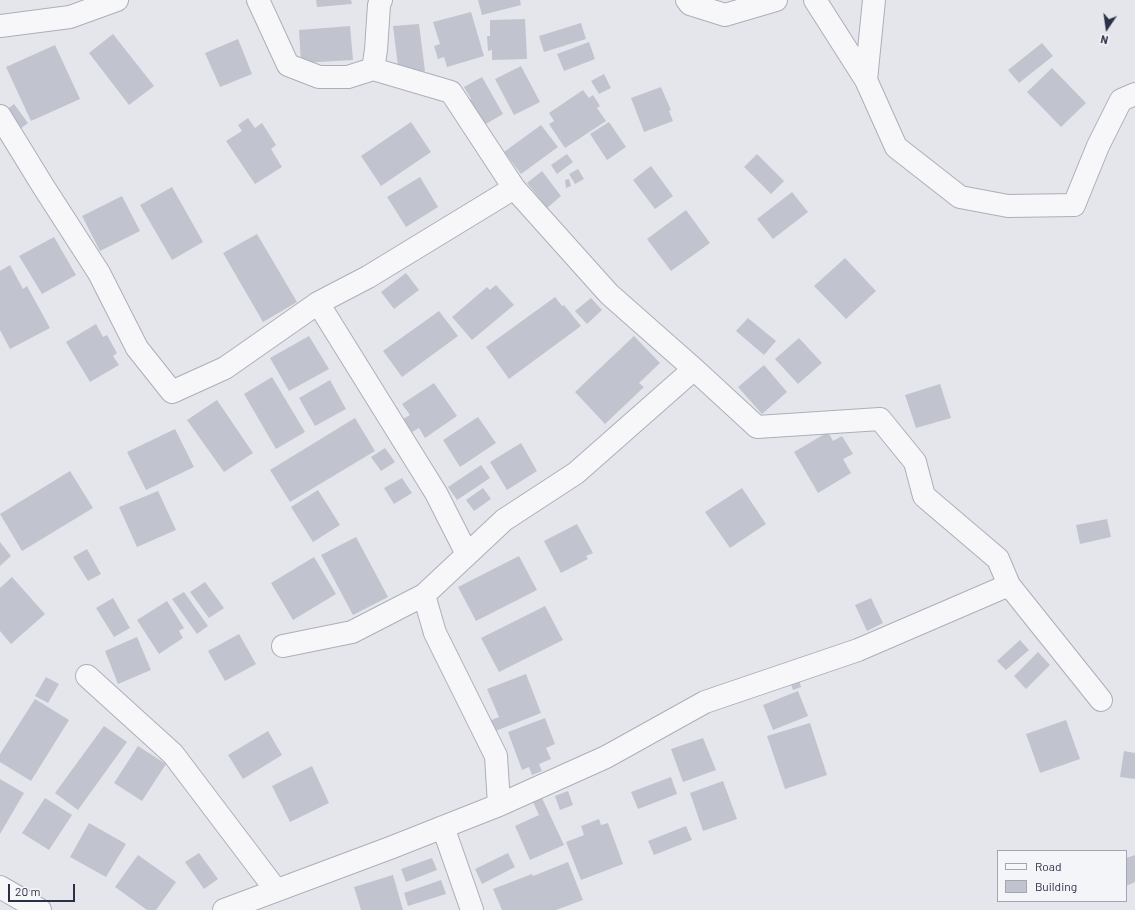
<!DOCTYPE html>
<html>
<head>
<meta charset="utf-8">
<style>
	body { margin:0 }
	#map { position:relative; width:1135px; height:910px; overflow:hidden; background:#e4e6ec; font-family:Barlow,sans-serif }
	canvas { display:block }
	.legend { position:absolute; left:997px; top:850px; width:130px; height:52px; box-sizing:border-box; background:#f4f5f9; border:1px solid #a3a6b1; margin:0; padding:5px 7px; list-style:none; font-size:12px; color:#2a3046 }
	.legend li { display:flex; align-items:center; gap:8px; height:20px }
	.legend b { width:20px; border:1px solid #a3a6b1 }
	.north { position:absolute; left:1087px; top:8px; width:40px; height:40px; -webkit-text-stroke:3px #f4f5f9; paint-order:stroke; rotate:193deg; font-size:11px; font-weight:700; line-height:16px; text-align:center; color:#2a3046 }
	.north::after { content:''; display:block; margin:auto; width:14px; height:18px; background:#2a3046; clip-path:polygon(50% 0,100% 100%,50% 72%,0 100%) }
	.scale { position:absolute; left:8px; top:884px; width:67px; height:18px; box-sizing:border-box; border:2px solid #2a3046; border-top:0; padding-left:5px; font-size:12px; line-height:14px; white-space:nowrap; color:#2a3046; -webkit-text-stroke:3px #f4f5f9; paint-order:stroke }
</style>
</head>
<body>
<div id="map">
<canvas width="1135" height="910"></canvas>
<ul class="legend">
<li><b style="height:5px;background:#f7f7fa"></b>Road</li>
<li><b style="height:11px;background:#c1c4cf"></b>Building</li>
</ul>
<div class="north">N</div>
<div class="scale">20 m</div>
</div>
<script>
const ctx = document.querySelector('canvas').getContext('2d');
ctx.lineJoin = 'round';
function paint(path, color) {
  ctx.fillStyle = color;
  ctx.fill(path, 'evenodd');
}
function strokePath(path, color, width, dash) {
  ctx.strokeStyle = color;
  ctx.lineWidth = width;
  ctx.lineCap = dash ? 'butt' : 'round';
  ctx.setLineDash(dash || []);
  ctx.stroke(path);
}
const building = new Path2D(`
	M316,0H351L352,4L317,7Z
	M478,0H520L521,5L482,15Z
	M471,12L484,56L447,67L444,57L438,59L434,46L440,44L433,22Z
	M525,19L527,59L492,60V50L488,51L487,36H490V20Z
	M581,23L586,39L544,52L539,36Z
	M419,24L425,71L399,75L393,26Z
	M350,26L353,60L301,63L299,30Z
	M113,34L154,86L129,105L89,53Z
	M238,39L252,74L220,87L205,53Z
	M589,42L595,59L564,71L557,54Z
	M1042,43L1053,56L1019,83L1008,70Z
	M55,45L80,99L31,121L6,67Z
	M521,66L540,102L514,115L495,79Z
	M1052,68L1086,103L1061,127L1027,92Z
	M604,74L611,88L599,94L591,81Z
	M482,77L503,114L479,128L465,103L471,99L464,87Z
	M661,87L671,110L669,111L673,121L644,132L631,98Z
	M583,90L589,98L593,95L600,106L597,108L606,121L565,148L549,124L554,121L549,113Z
	M14,104L28,123L20,129L6,110Z
	M248,118L255,128L262,123L276,145L271,149L282,167L255,184L226,141L242,131L238,125Z
	M411,122L431,152L381,186L361,156Z
	M609,122L626,147L607,160L590,134Z
	M541,125L558,147L521,174L504,152Z
	M567,154L573,162L557,174L551,165Z
	M757,154L784,181L771,194L744,167Z
	M651,166L673,196L655,209L633,180Z
	M578,169L584,179L575,184L569,174Z
	M542,171L561,196L547,208L527,183Z
	M420,177L438,207L406,227L387,197Z
	M569,179L571,186L566,188L565,180Z
	M172,187L203,242L172,260L140,205Z
	M792,192L808,212L773,239L757,219Z
	M122,196L140,231L100,251L82,216Z
	M686,210L710,243L671,271L647,239Z
	M257,234L297,302L263,322L223,253Z
	M54,237L76,275L42,294L19,256Z
	M845,258L876,291L846,319L814,286Z
	M10,265L23,289L27,286L50,328L10,349L0,330V271Z
	M406,273L419,290L394,309L381,292Z
	M496,285L514,305L472,340L452,317L487,287L490,290Z
	M555,297L562,306L564,305L581,326L509,379L486,347Z
	M591,298L602,310L587,324L575,311Z
	M439,311L458,336L402,377L383,351Z
	M748,318L776,341L764,355L736,331Z
	M96,324L103,337L107,335L117,353L113,356L119,365L90,382L66,342Z
	M309,336L329,369L289,391L270,358Z
	M634,336L660,363L639,383L644,387L605,424L575,392Z
	M799,338L822,363L798,384L775,359Z
	M764,365L787,392L762,414L738,387Z
	M272,377L305,432L276,449L244,394Z
	M330,380L346,409L315,426L299,398Z
	M434,383L457,416L425,438L419,428L412,432L403,419L410,415L402,404Z
	M940,384L951,418L916,428L905,395Z
	M217,400L253,453L224,472L187,420Z
	M478,417L496,443L460,467L443,440Z
	M355,418L375,451L290,502L270,470Z
	M175,429L194,467L146,490L127,452Z
	M828,432L833,441L842,436L853,454L843,459L851,473L818,493L794,452Z
	M521,443L537,471L507,490L490,462Z
	M385,448L395,462L381,471L371,457Z
	M481,465L490,478L457,500L448,487Z
	M70,471L93,508L22,551L0,514Z
	M402,478L412,493L394,504L384,488Z
	M483,488L491,499L474,511L466,500Z
	M742,488L766,524L730,548L705,512Z
	M318,490L340,525L313,542L291,507Z
	M158,491L176,530L137,547L119,507Z
	M1107,519L1111,537L1080,544L1076,525Z
	M577,524L593,553L586,556L588,559L561,573L544,541Z
	M356,537L388,597L353,615L321,555Z
	M0,542L11,556L0,566Z
	M87,549L101,574L88,581L73,557Z
	M519,556L537,590L476,621L458,587Z
	M314,557L336,594L293,620L271,583Z
	M12,577L45,614L11,644L0,631V588Z
	M205,582L224,608L209,618L190,592Z
	M184,592L208,626L197,634L172,599Z
	M113,598L130,628L114,637L96,608Z
	M871,598L883,623L867,631L855,605Z
	M167,601L184,628L179,631L183,638L159,654L137,620Z
	M545,606L563,640L499,672L481,638Z
	M239,634L256,664L225,681L208,651Z
	M137,637L151,670L118,684L105,651Z
	M1020,640L1029,650L1006,670L997,661Z
	M1038,652L1050,665L1026,689L1014,676Z
	M526,674L541,713L493,732L489,721L499,717L487,689Z
	M46,677L59,684L48,703L35,696Z
	M799,679L801,687L793,690L790,682Z
	M798,691L808,716L773,730L763,705Z
	M35,699L69,720L31,781L0,762V754Z
	M545,718L555,744L546,748L551,759L539,764L542,771L532,775L529,767L522,770L508,732Z
	M1066,720L1080,759L1040,773L1026,734Z
	M810,723L827,775L785,789L767,736Z
	M104,726L127,742L78,810L55,793Z
	M268,731L282,755L243,779L228,755Z
	M703,738L716,770L683,782L671,749Z
	M138,746L166,764L142,801L114,783Z
	M1124,751L1135,753V779L1120,777Z
	M312,766L329,803L290,822L272,786Z
	M671,777L677,794L638,809L631,792Z
	M0,779L24,793L0,834Z
	M723,781L737,819L703,831L690,793Z
	M568,791L573,805L560,810L555,796Z
	M45,798L72,815L49,850L22,833Z
	M542,798L564,845L530,860L515,826L539,815L533,802Z
	M599,819L601,825L608,823L623,864L581,880L566,842L584,835L581,826Z
	M89,823L126,844L106,877L70,857Z
	M686,826L692,840L654,855L648,841Z
	M199,853L218,879L204,889L185,862Z
	M508,853L515,867L482,884L475,869Z
	M138,855L176,882L156,910H147L115,887Z
	M1135,855V882L1126,886V858Z
	M432,858L437,870L406,882L401,869Z
	M568,862L583,900L556,910H502L493,889L532,874L533,876Z
	M393,875L403,910H361L354,887Z
	M441,880L446,894L408,906L404,893Z`);
const minor = new Path2D(`
	M258,0L288,65L319,77H348L373,69L376,50L379,5L381,0
	M687,0L690,4L725,15L776,0
	M815,0L866,80
	M874,0L866,80L896,147L960,197L1008,206L1074,205L1098,146L1121,100L1135,94
	M0,26L70,17L117,0
	M373,69L451,92L514,188L609,294L694,369L757,427L880,419L915,462L924,496L998,559L1009,585
	M0,116L43,186L99,273L137,348L172,392L225,368L318,303L436,493L467,554
	M318,303L368,277L514,188
	M283,646L352,632L424,595
	M87,676L173,754L276,890
	M499,805L606,757L705,702L858,650L1009,585L1101,700
	M443,827L472,910
	M0,887L40,910
	M224,910L390,848L499,805L496,756L435,633L424,595L504,520L576,473L694,369`);
paint(building, '#c1c4cf');
strokePath(minor, '#acafba', 24);
strokePath(minor, '#f7f7fa', 22);
</script>
</body>
</html>
